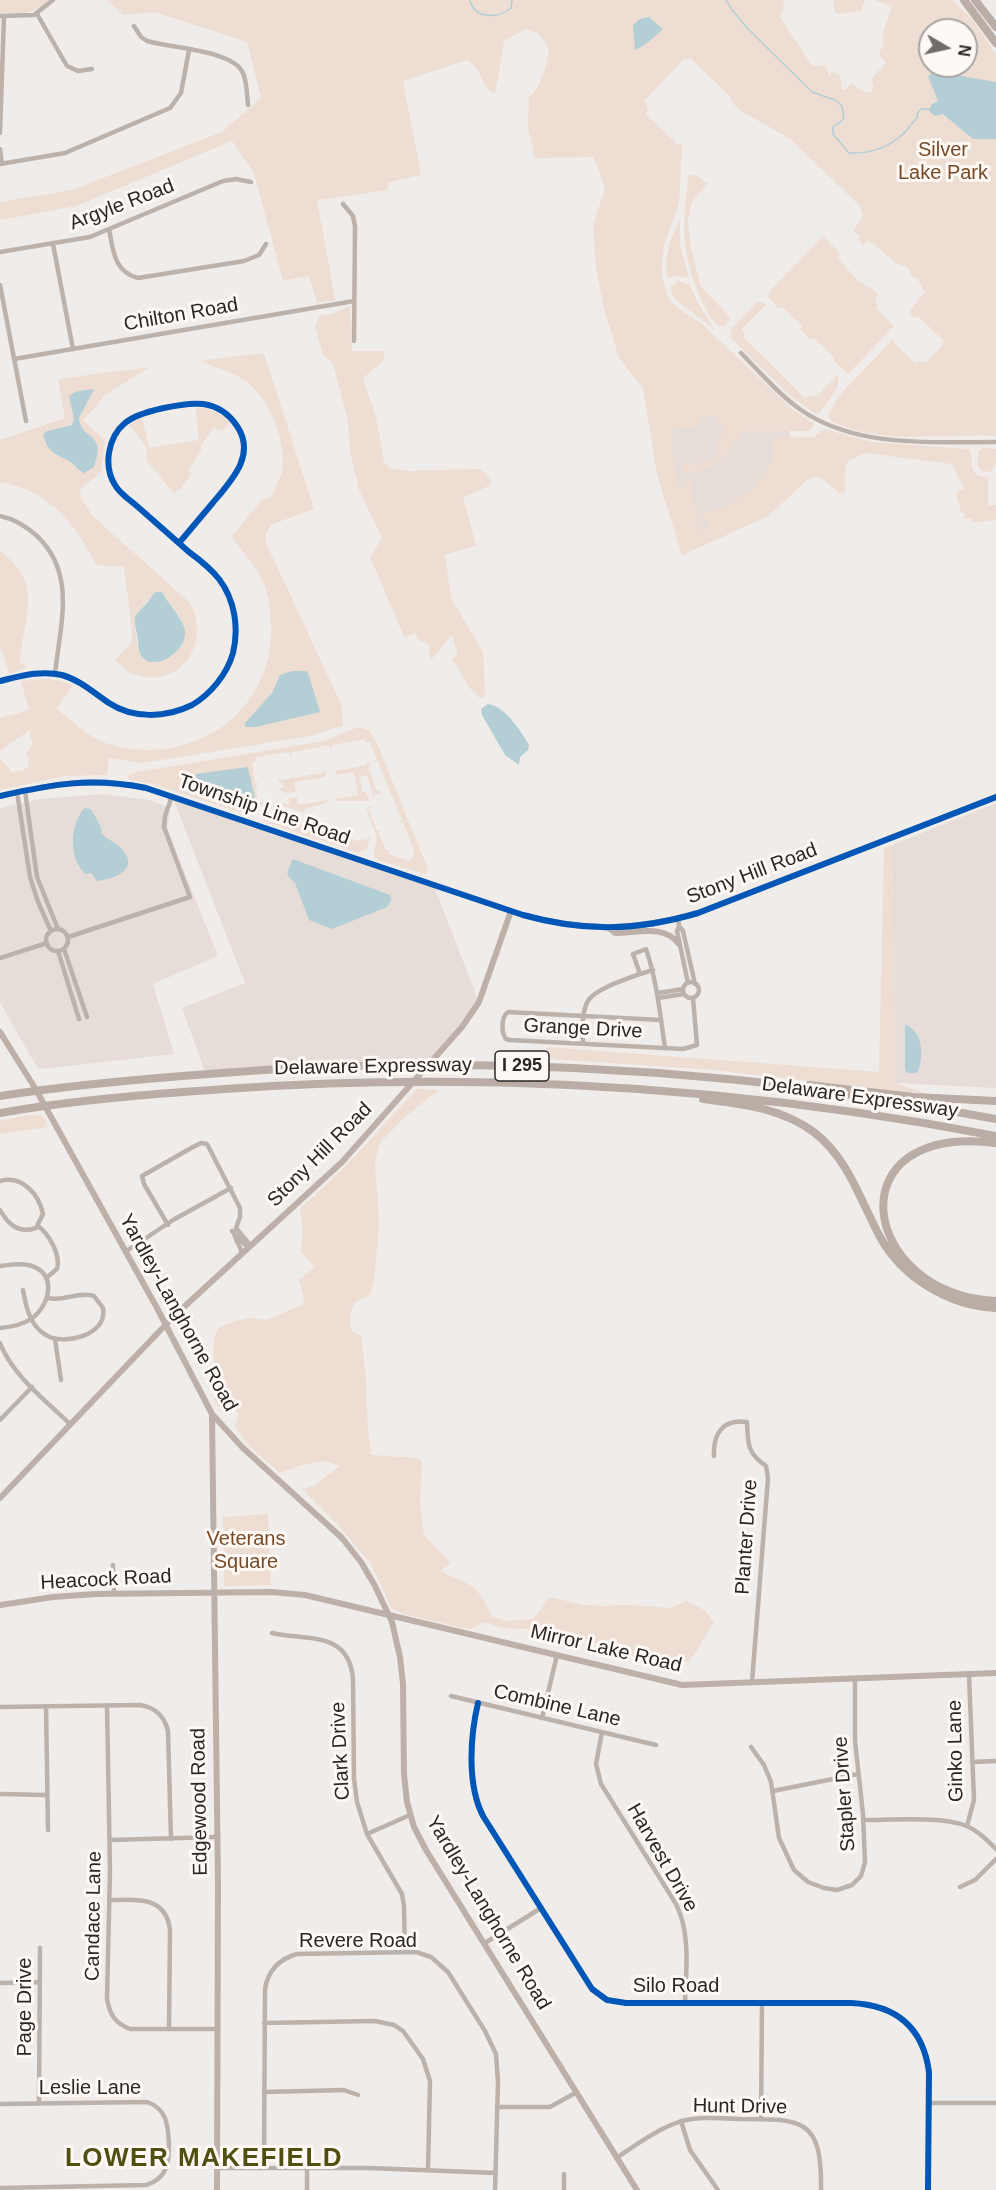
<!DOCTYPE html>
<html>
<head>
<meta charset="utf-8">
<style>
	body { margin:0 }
	#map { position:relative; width:996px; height:2190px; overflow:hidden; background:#f0ece9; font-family:Arial,sans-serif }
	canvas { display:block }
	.north { position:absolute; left:918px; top:18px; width:60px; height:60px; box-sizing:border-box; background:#fff9f5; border:2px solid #aaa5a2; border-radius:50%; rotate:99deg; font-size:16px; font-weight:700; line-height:24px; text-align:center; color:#2a2725 }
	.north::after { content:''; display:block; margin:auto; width:21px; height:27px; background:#6f6c6a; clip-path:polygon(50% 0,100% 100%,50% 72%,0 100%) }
</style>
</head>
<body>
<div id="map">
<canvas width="996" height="2190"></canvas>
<div class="north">N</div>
</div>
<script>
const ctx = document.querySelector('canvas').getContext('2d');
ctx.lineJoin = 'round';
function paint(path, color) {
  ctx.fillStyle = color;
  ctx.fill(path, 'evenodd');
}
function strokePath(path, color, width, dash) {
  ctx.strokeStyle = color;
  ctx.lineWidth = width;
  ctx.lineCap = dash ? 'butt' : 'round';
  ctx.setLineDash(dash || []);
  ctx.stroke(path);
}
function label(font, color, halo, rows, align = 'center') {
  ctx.font = font + ' Arial,sans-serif';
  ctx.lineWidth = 6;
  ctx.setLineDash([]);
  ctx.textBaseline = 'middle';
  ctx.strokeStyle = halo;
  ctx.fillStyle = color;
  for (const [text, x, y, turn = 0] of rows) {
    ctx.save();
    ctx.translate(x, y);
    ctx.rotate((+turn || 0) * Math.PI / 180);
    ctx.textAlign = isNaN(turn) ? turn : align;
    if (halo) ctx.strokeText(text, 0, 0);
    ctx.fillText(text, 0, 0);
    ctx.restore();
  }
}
const built = new Path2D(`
	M714,337L782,400L801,485L768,516L682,555L657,474L654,456Z
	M103,794L149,800L164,805L170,813L167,828L218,956L153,984L174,1054L42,1069L38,1067L32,1059L0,1002V808L40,799Z
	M172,796L433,884L479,1002L427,1065L206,1074L182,1008L245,983Z
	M996,803V1088L895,1083L892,845Z`);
const green = new Path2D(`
	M0,0H49C34,15 20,14 0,13Z
	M107,0H784L782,14L779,16L811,64L814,66L823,65L826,67L830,78L831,72L837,73L840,76L842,90L848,88L851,83L866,93L872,91L874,84L870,80L886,63L880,56V50L884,47C880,35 888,18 892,6L875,0H952L972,19L996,54V436C942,433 882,446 831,421L829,413L840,395L894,338L893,342L915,363L918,361L926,362L942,346L944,341L918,316L915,318L909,312L925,292L917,278L912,276L907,267L896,263L868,240L864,245L858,239L860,237L853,231L863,216L860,206L789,138L739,110L730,100L732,98L690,58L687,60L685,58L645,100L648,111L646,114L678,145L682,144L679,204L664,245L662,261V276L667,295L675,306L702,324L792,409L813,423V427L808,431H742L720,462L708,469L683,473L681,469L684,464L717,461L718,439L723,436L722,425L718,423L717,417H699V427L673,429V455L678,488L681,487L684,481L691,480V494L698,517L694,520L695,524H699L701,532L709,529L702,513C737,507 767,484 774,448L770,447L773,440L777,438L814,437L824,429L871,442L969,449C975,464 966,476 988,477V505H996V520L973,523L971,518L965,519L964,513L961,512L956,493L964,489L952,464L865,453L848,461L845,468V492L840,493L818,476L808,479L768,516L682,555L657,474L643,388L619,358L604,309L596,268L593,225L605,189L594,157L535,158L528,127L529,98C542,83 546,69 549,50L539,34L526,29L504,41L495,94C479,85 484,70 467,60L403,81L421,175L389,182L387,190L317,200L335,300L317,303L309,276L283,281L254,173L232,141L76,206L0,220V202L72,190L222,132L261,98L247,42L155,12L123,15ZM930,30H966V66H930Z
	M833,0H865L861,11L838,14L834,11Z
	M690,175H695L708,184L692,201L688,220L690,244L701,287L731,318L723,327C704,322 686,262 685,244C683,222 686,199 688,177Z
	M680,220V245L689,278L676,276L667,278C664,257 670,238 680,220Z
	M823,236L841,254L838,257L855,278L878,294L875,301L878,306L876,308L894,326L848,374L833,360L835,358L814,338L811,340L800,329L802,326L782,307L779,309L768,297L770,291Z
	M678,281L690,285L698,303L715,330L676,300L672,294L671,287Z
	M758,301H761L766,305L742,329L745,334L743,337L805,398L808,396H817L838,374V386L820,413L816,414L788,394L732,339L730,333L732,328Z
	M350,306L352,351H384V360L363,378L376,417L384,462L389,468L408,471L481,469L491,480L489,486L463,497L476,546L445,555L451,598L483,652L485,696L480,698C466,688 463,673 452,660L458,654L452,635L430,661L429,645L418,639L416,633L404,637L370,557L382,538L359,490L350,451L348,421L333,364L323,354L315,327L319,316L332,314Z
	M264,353L314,509L270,525L265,536L266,543L341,704L343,719L342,726L309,736L142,763L109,758L107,775L65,776L0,790V758L12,772L22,771L28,767L29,760L26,754L32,745V740L29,738L31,729L0,751V718L29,710L21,681C44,679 50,677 73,685L57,708L59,711C73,722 90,738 108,744C189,769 274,714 271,626C271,612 269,595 263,582C255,565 243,551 231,537L261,501L271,497C274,490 278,482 281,475C289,446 270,400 247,382C233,372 215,367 200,361Z
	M150,367L105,395L83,421L105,440L101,472L80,490L81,499L93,516C117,539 143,560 168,583C175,590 186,597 191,605C211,647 178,690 133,674C127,672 121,665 115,660L132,642V629L124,567L96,565C76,523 48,490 0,482V440L65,418L58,379ZM87,402C79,415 76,425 88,436C90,438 94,439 96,442C100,447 96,459 95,465L77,468C64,453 49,460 43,434L47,431L72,425ZM156,592H161L179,616L185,632C183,639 182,645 178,650C170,660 147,667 140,654C137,649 136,627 134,620L140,609Z
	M196,408C210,407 221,413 230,423L222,431L214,428L201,445V451L189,469L191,475L179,490L174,493C163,482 157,471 146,461L147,448L129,424L142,417L149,448L199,440Z
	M983,448L996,449V465L990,472L981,471L977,464L978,451Z
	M0,551C45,583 23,619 20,662L25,665L26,668L9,674L4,655L0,649Z
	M358,727L369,730L378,746L428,869L425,874L378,860L374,856L377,836L366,810L371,805L372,807L368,809L377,830H381L378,832L386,851L390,850L389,854L409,861L415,854L403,822H399L402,820L392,795L388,796L391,793L378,761L374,762L377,759L370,742L366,743L365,739L332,745L331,749L329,745L292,752L291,756L289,752L256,757V761L252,762L255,783H260L256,785L258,802H263L256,814L252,816L155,785L129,779L128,776L137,772L325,741Z
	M367,762H369L371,766L368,768L377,791L380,790L382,796L379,793L374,795V799L367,775L360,777L362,792H366L369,801H335V799L358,795L354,772L336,775L335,771L367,765Z
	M325,769L326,777L294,782L296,792L285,793L280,790V788L283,787L282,782H279L278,777L281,780L323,773Z
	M297,797L298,805L329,800C321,808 311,804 303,812L283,806L279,808L281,803L288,805L290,802L288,799Z
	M269,810V814L289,820L291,817V821L314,829L317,826V830L349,841L351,837L353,841L368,839L369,835L370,838L366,850L359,853L268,823C263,820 263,816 265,811Z
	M892,845L895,1083L927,1094L702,1069L550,1059L545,1051L547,1047L879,1072L884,849Z
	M417,1089L440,1090L427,1099L404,1118L380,1143L378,1149L375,1164L379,1224L374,1281L370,1294L356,1302L351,1311L350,1327L353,1332L361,1336L366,1379L367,1416L371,1455L416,1458L422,1461L420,1504L424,1535L451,1563L440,1571C468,1584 479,1584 491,1616L505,1621L531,1619L535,1617L550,1597L583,1605L604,1606L625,1605L670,1608L687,1601L704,1610L715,1623C702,1635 702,1649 687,1662L672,1661L660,1664L625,1654L604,1644L542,1634L530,1629L504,1628L483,1622L471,1629L463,1628L404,1614L392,1609L371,1564L338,1525L302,1489L314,1486L340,1466L327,1461L302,1465L280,1473C264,1459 246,1446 235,1427L239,1414L233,1409L219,1407L213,1399L220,1392C215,1378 209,1339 219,1328C221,1325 246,1318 250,1318C256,1318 262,1321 268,1319C280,1316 291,1308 303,1305L304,1298L299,1280L315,1267L301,1252L303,1232L300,1208C343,1173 379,1129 417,1089Z
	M40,1115L45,1118L48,1127L0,1134V1121L23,1116Z
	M268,1514L271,1585L224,1586L223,1517Z`);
const water = new Path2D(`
	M649,17L663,29C658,34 641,49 635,50L633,25L640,19Z
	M945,73L996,82V139H973L943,114C936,116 933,117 929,110L932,104L938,101L928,76L931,74Z
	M94,389L79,418C81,433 89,432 96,442C100,448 96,461 94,467L84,473C78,470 74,464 69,461C55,454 47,452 43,434L47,431L72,425L74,418L69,397C75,389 85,391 94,389Z
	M156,592H162C169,605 179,614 184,627C192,648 156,673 142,657C137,651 139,641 137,634C134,618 132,618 144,606C149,602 151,596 156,592Z
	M292,671H306L308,673L320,712L256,727H245V723L272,693L280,675Z
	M488,704C505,706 521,731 529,745L528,750L520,757L519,765L505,755L482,715L481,709Z
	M248,767L255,799L249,802L201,788L186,778L195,774Z
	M84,808L91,809L101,827L102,834C108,840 116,842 122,849C140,869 115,879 97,881L91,873L85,874C68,856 70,827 84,808Z
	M293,859L390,895L391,900L387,907L332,929L309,920L295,883L289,877L287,872Z
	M905,1024C910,1027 917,1032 919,1038C922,1047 922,1065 917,1073H907L905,1069Z`);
const stream = new Path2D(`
	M470,0C474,19 499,19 511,8L512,0
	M726,0L733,11L748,29L812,92L835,100L842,106L844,119L833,127V134L849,153C869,154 887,148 902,135C908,130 912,122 918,117L917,114L921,109H931`);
const street = new Path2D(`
	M37,14L67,66L78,71L92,69
	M0,16L34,15L53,0
	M134,26L141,37L147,41C170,48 233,50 243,73C247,82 247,95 248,105
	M0,133L4,16
	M0,149L2,164
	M0,164L65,153L170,108L181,93L189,50
	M343,204L353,216L355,226L354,341
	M109,229C113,250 114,272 138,278L244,261L259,255L266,244
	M53,244L73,349
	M0,252L90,237L223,181L236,179L251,182
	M0,285L26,421
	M741,353C760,372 778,394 801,410C856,448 931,442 996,442
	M14,359L354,301
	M0,516C14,519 26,526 37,536C77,574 60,625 55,674
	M0,681C21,676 41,670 62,675C80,680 94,693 109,703C133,719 166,718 192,705C211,694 227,674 233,653C239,628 235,600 219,579C211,569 200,560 189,552C172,537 155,522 138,507C130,500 120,494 115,485C103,466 108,437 125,423C139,411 185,402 203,404C217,406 229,414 237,426C257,456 230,482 211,505C201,517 190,530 179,543
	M25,791L37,877L58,929
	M17,792L30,877L38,902L51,931
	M678,919L679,926L683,931L695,984
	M679,926L677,931L688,983
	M46 940a11 11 0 1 1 22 0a11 11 0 1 1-22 0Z
	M68,937L190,897L164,827L165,816L172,796
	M64,949L87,1017
	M58,951L79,1019
	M0,958L47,943
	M640,974L633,954L646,949C657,981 660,1014 665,1048
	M683 990a8 8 0 1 1 16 0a8 8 0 1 1-16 0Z
	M658,993L683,989
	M658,998L684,994
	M661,1020L508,1012C501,1017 501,1033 506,1039L510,1040L683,1049L697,1045L693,998
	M583,1044C583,1030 581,1013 588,1001C595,988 639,974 653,970
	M0,1181C22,1175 39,1194 43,1214L36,1228C18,1234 8,1224 0,1210
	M168,1225L144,1184L142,1176L193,1147L201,1143L207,1144L240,1208V1217L236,1228L251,1246
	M38,1226C49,1234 61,1255 57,1269L46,1278
	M232,1231L248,1248
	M234,1232C234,1239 241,1246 242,1254
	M125,1252L173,1220L231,1188
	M0,1266C9,1265 19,1263 28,1265C58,1271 51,1305 31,1319C22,1325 11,1327 0,1328
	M23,1290C26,1307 30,1326 46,1335C62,1346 108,1336 103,1308L94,1296C78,1291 64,1302 48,1298
	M55,1339L61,1380
	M0,1343C13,1376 45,1400 70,1424
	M0,1420L32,1387
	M714,1456C713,1433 723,1419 747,1422C748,1444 747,1453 766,1466L768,1478L752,1682
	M113,1565L114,1594
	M272,1633C306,1641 349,1630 353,1679L354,1779L357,1802L367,1834L402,1894L404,1906L405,1952
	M451,1696L656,1745
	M478,1703C470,1737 467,1785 483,1816L592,1989L607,2000L626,2003H851C896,2005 923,2027 929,2072L928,2190
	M107,1705L110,1870L107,1999C110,2015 115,2023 130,2029H218
	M46,1706L48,1830
	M0,1707L139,1705C155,1707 164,1715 168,1731L171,1839
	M542,1718L557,1655
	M602,1732L596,1764L601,1784L676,1904C691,1934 686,1970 685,2003
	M751,1747L764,1765L771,1782L779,1838L794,1870L808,1882L824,1888L837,1890L852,1885L861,1876L865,1862L863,1814L855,1741V1679
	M972,1762L996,1761
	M773,1791L858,1774
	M0,1794L47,1795
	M864,1820C891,1820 942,1816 967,1826C978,1831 987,1840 996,1849
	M967,1826L974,1800L969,1675
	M367,1834L410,1815
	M110,1840L216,1837
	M960,1887L975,1880L996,1859
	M110,1900C136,1900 166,1895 170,1930L169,2029
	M485,1943L541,1908
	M0,1983L40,1982
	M264,2023L375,2021L394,2025L403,2031L423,2059L430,2081L428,2170
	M264,2092L344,2090L358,2095
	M39,2103L40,1948
	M929,2103H996
	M0,2104L147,2102C167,2109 168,2125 169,2144C169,2163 167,2179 146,2185L0,2188
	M497,2107H550L577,2092
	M761,2119L762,2003
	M681,2121L690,2150L718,2190
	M616,2158C635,2146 654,2131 676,2123C695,2116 719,2118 740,2119C804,2119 822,2119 821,2190
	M217,2168H369L496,2173
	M264,2168L265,1989C268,1971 279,1959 297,1954L416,1952L431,1957L448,1972L485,2031L496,2054L498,2082L495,2190
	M307,2190V2168
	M564,2190V2174`);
const secondary = new Path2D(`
	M0,796C53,784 91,777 146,788L523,915C584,932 636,931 698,913L996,797
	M609,928L615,933C636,933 665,924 679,944
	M0,1032L35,1088L157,1308L212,1414L243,1448L342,1538L361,1562L375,1586L392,1622L400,1657L403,1684L404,1774L407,1802L414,1827L426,1850L637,2190
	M212,1415L218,1883L217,2190
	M0,1498L174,1316L342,1162L462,1027L479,1002L511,911
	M0,1605L53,1597L96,1594L271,1592L305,1595L682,1685L996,1673`);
const highway = new Path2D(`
	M964,0L996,43
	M975,0L996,27
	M809,1085L914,1097L996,1101
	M0,1096C64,1086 130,1080 195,1075C372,1060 551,1062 727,1079C818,1088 907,1103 996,1119
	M703,1099C742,1104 782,1108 815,1133C849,1160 860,1200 880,1237C903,1278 949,1306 996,1308
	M0,1113C74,1100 150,1094 225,1089C483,1071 742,1087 996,1136
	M996,1143C833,1122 859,1294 996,1301`);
const cycleway = new Path2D(`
	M0,681C21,676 41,670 62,675C80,680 94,693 109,703C133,719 166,718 192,705C211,694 227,674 233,653C239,628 235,600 219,579C211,569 200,560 189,552C172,537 155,522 138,507C130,500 120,494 115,485C103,466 108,437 125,423C139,411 185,402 203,404C217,406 229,414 237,426C257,456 230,482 211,505C201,517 190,530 179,543
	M0,796C53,784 91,777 146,788L523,915C584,932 636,931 698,913L996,797
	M478,1703C470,1737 467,1785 483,1816L592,1989L607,2000L626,2003H851C896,2005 923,2027 929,2072L928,2190`);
const shields = [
	[522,1066,54]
];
const shieldNames = [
	["I 295",522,1066]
];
const parkNames = [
	["Silver",943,150],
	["Lake Park",943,173],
	["Veterans",246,1539],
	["Square",246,1562]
];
const streetNames = [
	["Argyle Road",122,205,-21],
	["Chilton Road",181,315,-10],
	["Township Line Road",264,810,19],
	["Stony Hill Road",752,874,-21],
	["Grange Drive",583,1029,3],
	["Delaware Expressway",373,1067,-1],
	["Delaware Expressway",860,1098,8],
	["Stony Hill Road",320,1155,-45],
	["Yardley-Langhorne Road",178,1313,61],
	["Planter Drive",747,1537,-86],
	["Heacock Road",106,1580,-3],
	["Mirror Lake Road",606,1649,13],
	["Combine Lane",557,1706,13],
	["Clark Drive",341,1751,-93],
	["Ginko Lane",956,1751,-91],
	["Stapler Drive",845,1794,-94],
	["Edgewood Road",200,1802,-91],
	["Harvest Drive",662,1858,60],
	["Yardley-Langhorne Road",488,1913,59],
	["Candace Lane",94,1916,-89],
	["Revere Road",358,1941],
	["Silo Road",676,1986],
	["Page Drive",25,2007,-90],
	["Leslie Lane",90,2088],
	["Hunt Drive",740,2107,1]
];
const districtNames = [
	["LOWER MAKEFIELD",204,2159]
];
paint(built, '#e7ddd8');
paint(green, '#edddd2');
paint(water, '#b3cfd5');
strokePath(stream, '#b3cfd5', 1.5);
strokePath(street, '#bcb2ac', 4.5);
strokePath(secondary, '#bcb0a9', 6);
strokePath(highway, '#b9ada5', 8);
strokePath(cycleway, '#0057b8', 6);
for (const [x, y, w] of shields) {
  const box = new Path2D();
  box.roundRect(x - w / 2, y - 15, w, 30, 4.5);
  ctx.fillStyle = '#fff9f5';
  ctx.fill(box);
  strokePath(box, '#2a2725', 1.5);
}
label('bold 18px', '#2a2725', null, shieldNames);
label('20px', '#774b29', '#fff9f5', parkNames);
label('20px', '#2a2725', '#fff9f5', streetNames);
ctx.letterSpacing = '1.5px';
label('bold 26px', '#504e11', '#fff9f5', districtNames);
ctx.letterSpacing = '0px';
</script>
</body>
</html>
